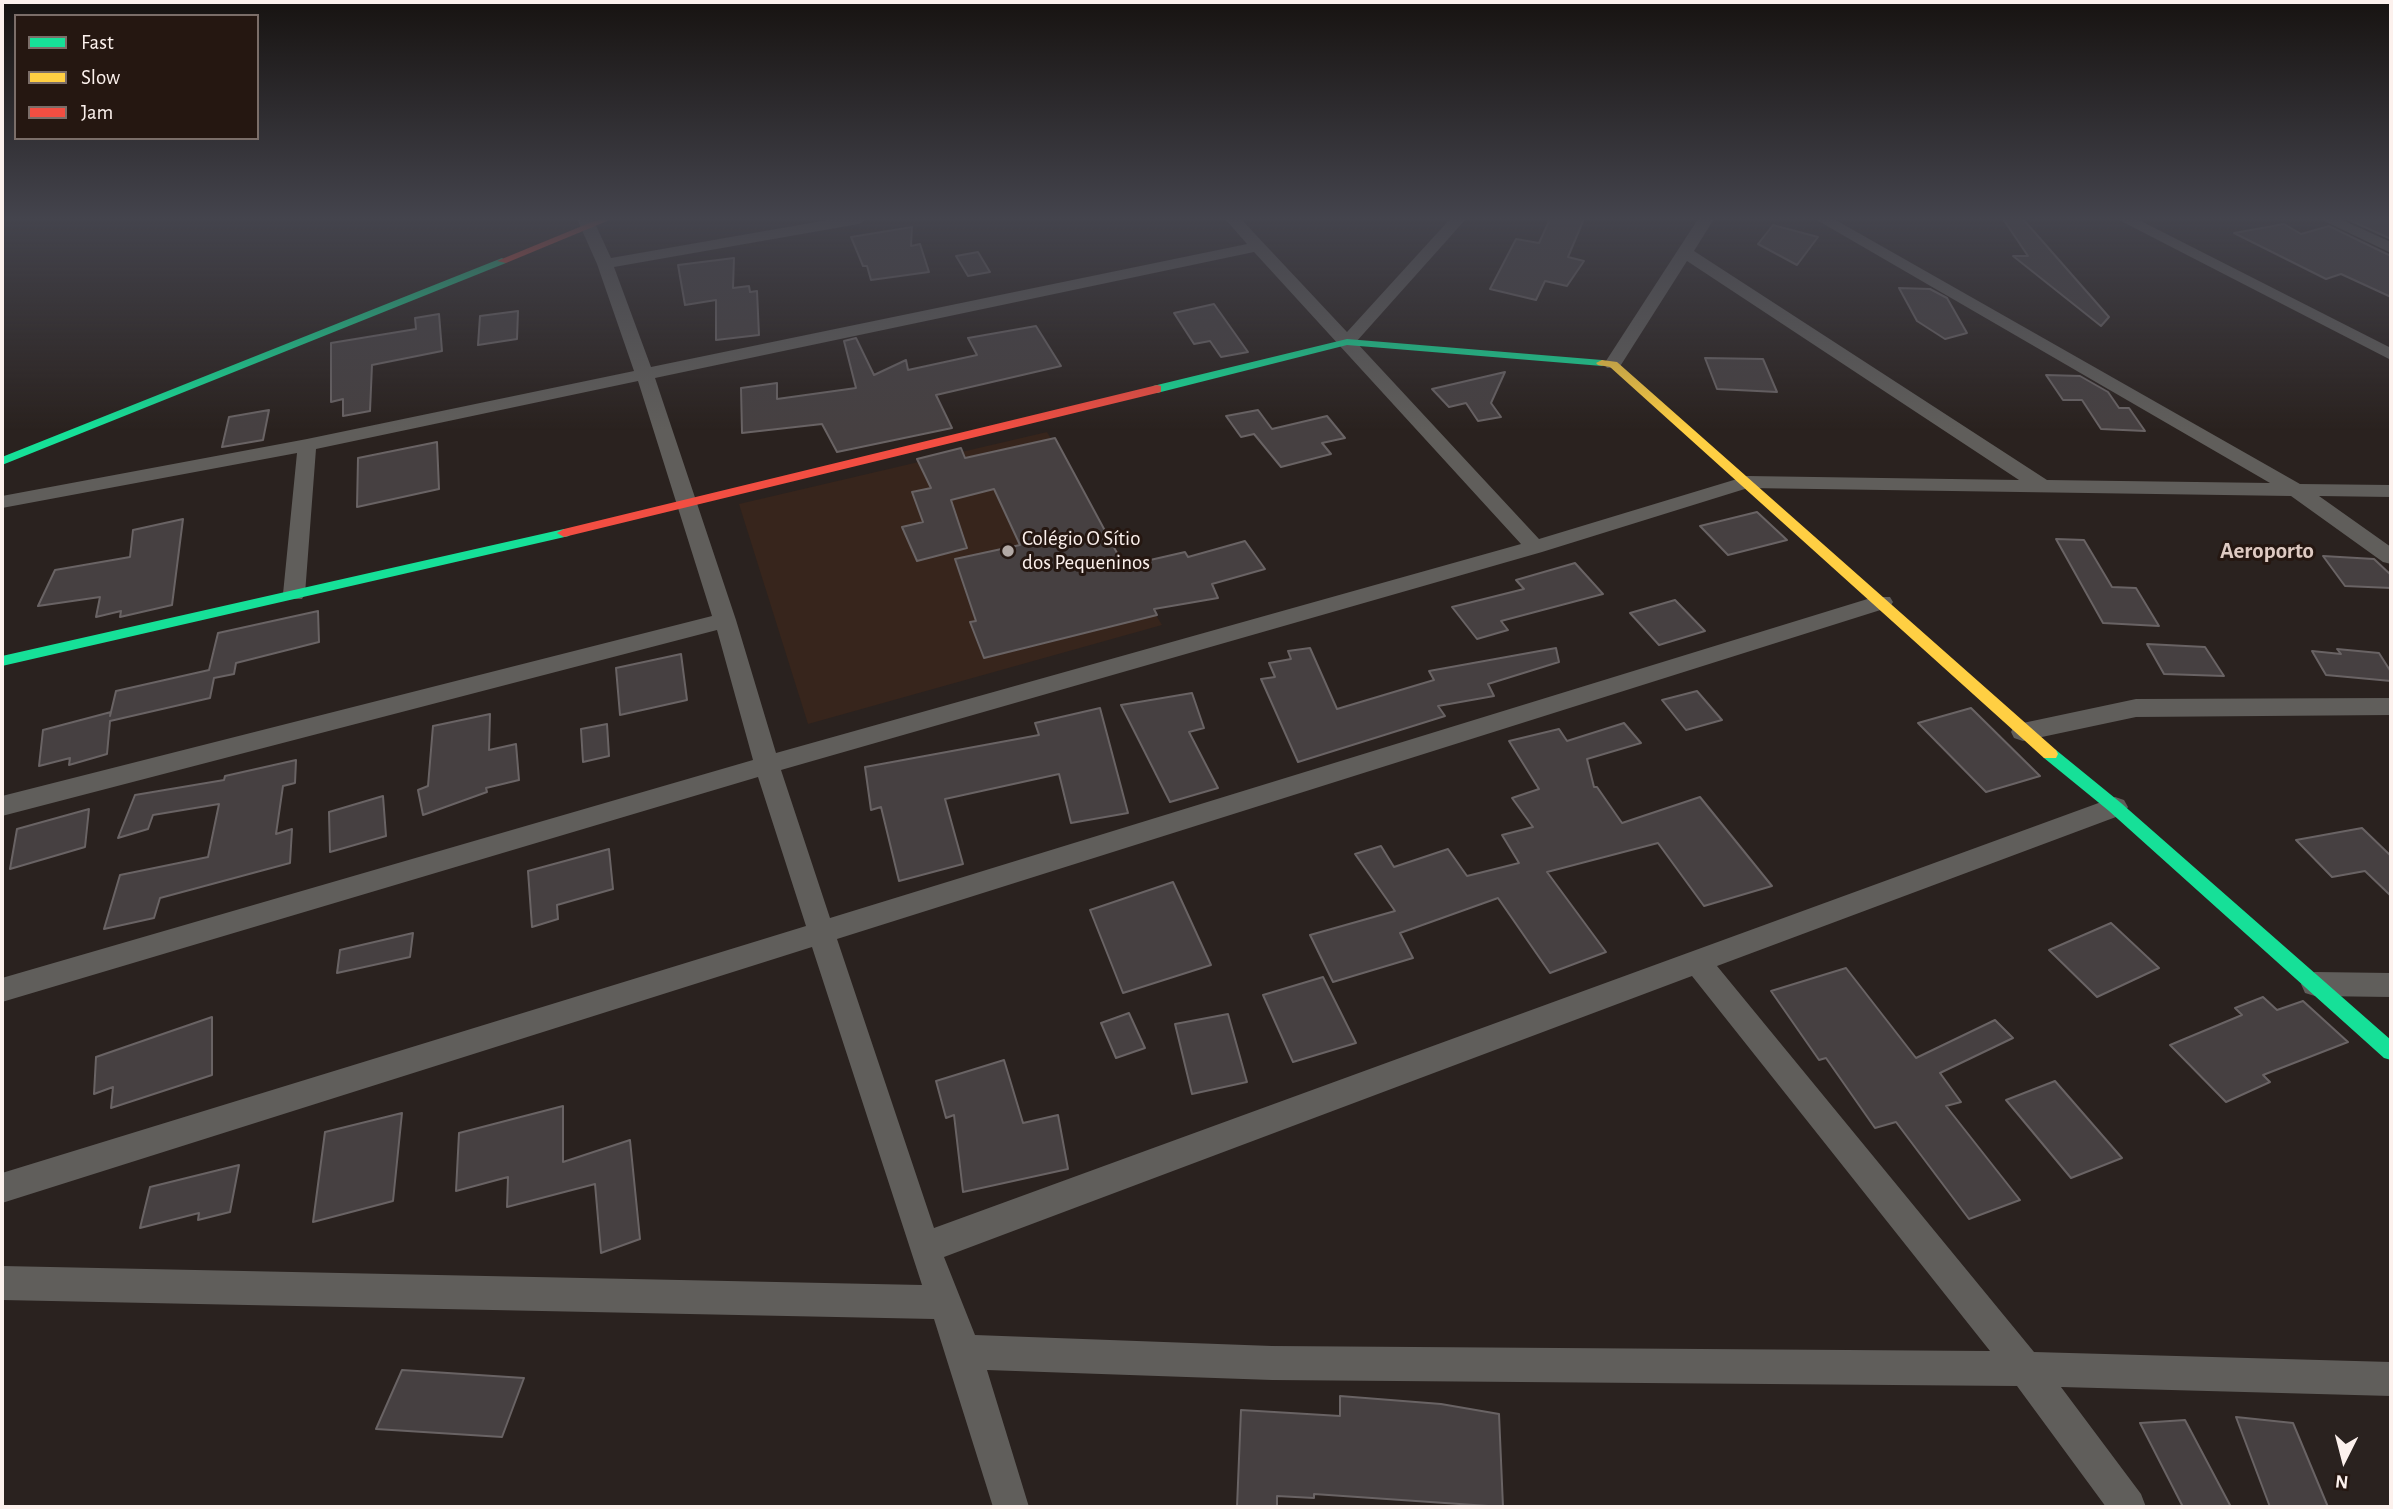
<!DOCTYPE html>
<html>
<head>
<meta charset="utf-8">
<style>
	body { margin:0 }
	#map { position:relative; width:2393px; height:1509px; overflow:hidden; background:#2a221f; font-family:"Alegreya Sans",sans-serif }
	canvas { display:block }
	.frame { position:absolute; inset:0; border:4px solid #fcf1ed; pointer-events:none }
	.legend { position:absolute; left:14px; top:14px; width:245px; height:126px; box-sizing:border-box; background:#251711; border:2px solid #7b6e69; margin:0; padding:9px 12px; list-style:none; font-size:21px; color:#fcf1ed }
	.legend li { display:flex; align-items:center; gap:14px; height:35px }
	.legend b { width:35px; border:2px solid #7b6e69 }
	.north { position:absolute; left:2309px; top:1425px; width:70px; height:70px; -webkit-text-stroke:5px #251711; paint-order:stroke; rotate:186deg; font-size:19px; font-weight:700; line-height:28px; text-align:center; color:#fcf1ed }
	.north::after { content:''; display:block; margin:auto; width:24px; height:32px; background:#fcf1ed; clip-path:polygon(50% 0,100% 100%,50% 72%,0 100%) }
</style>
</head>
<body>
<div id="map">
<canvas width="2393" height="1509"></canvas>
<div class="frame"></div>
<ul class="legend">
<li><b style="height:9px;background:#16e098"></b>Fast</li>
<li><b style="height:9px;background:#ffcf43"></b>Slow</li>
<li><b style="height:9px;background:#f24e42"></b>Jam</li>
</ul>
<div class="north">N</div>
</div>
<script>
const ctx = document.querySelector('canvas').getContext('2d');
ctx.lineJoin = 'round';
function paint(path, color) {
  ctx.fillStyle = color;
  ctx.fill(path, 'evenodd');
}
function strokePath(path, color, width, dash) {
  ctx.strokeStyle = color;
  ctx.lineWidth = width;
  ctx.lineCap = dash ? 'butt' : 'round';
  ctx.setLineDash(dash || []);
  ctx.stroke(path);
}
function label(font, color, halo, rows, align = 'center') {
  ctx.font = font + ' "Alegreya Sans",sans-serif';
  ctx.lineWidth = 6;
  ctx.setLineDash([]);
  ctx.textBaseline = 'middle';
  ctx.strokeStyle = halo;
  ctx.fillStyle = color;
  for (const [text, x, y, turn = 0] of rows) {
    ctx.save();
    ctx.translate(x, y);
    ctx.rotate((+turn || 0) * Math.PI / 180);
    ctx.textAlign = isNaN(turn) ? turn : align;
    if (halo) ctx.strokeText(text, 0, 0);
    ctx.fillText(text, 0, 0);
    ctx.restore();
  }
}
const built = new Path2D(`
	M1047,432L1162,625L808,724L739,504Z`);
const building = new Path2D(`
	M1550,219H1584L1568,257L1584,261L1567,286L1545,281L1536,300L1490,289L1516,239L1539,243Z
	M2003,219H2023L2109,317L2101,326L2013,256H2028Z
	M2354,219H2391V239L2349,220Z
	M2284,224L2301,234L2329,226L2391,256V297L2341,274L2326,279L2234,233Z
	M1773,225L1818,237L1797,265L1758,244Z
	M912,227L911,246L920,244L929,272L871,280L867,266H863L851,237Z
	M978,252L990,272L968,276L956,256Z
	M734,258L733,288L749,286L750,292L757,291L759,335L716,340V300L685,305L678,265Z
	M1899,288L1930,289L1947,298L1967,333L1945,339L1917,321Z
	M1214,304L1248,352L1221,357L1210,341L1194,344L1174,313Z
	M518,311L517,339L478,345L480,316Z
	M439,314L442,351L372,365L370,411L343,416V399L331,402V343L416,329L415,318Z
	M1036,326L1061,366L936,395L952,428L837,452L822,424L742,433L741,388L777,383V399L856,388L844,341L856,338L874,375L906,360L908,370L977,355L968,338Z
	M1705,358L1763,359L1777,392L1717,389Z
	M1505,372L1491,403L1501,417L1478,421L1466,403L1449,407L1432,389Z
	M2046,375L2080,376L2108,392L2119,408H2129L2145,431L2101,429L2082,400H2063Z
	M269,410L263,440L222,447L229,417Z
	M1258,410L1272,429L1327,416L1345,438L1322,443L1331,454L1281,467L1254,434L1241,437L1226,416Z
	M1055,438L1124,566L1185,552L1188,557L1245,541L1265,569L1212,584L1218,598L1154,609L1157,615L984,658L970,622L976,621L955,559L1020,545L994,489L951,500L967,548L917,561L902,527L923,522L912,492L931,488L917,459L961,448L965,458Z
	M437,442L439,489L357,507L358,458Z
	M1757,512L1787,540L1728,555L1700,526Z
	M183,519L172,605L120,617L121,611L96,617L100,597L38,606L55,570L130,557L133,530Z
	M2056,539L2084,540L2112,587L2136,588L2159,626L2103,623Z
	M2323,556L2374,559L2391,575V588L2345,586Z
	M1575,563L1603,594L1501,621L1508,630L1477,639L1452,607L1524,589L1516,580Z
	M1675,600L1705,631L1659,645L1630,613Z
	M318,611L319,642L236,663L234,674L214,678L210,698L110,721L107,754L69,765L70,758L39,766L43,730L111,712L110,716L116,691L209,670L218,633Z
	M2147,644L2205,647L2224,676L2164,674Z
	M1310,648L1337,709L1434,680L1429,671L1556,648L1559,662L1488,684L1494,696L1438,706L1445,716L1298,762L1261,679L1275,677L1269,663L1291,659L1288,651Z
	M2337,649L2379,653L2391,672V681L2326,675L2312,651L2341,654Z
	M681,654L687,700L620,715L616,668Z
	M1697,691L1722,720L1686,730L1662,700Z
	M1192,693L1204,728L1189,732L1218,788L1170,802L1121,705Z
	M1100,708L1128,813L1071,823L1059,774L945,799L963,864L899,881L881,807L871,810L865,767L1039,735L1035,723Z
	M1971,708L2040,776L1986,792L1918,723Z
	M490,714L489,750L516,744L519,780L486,788L487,792L423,815L418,790L428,786L433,726Z
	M1624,723L1641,743L1587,759L1594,787H1597L1622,823L1700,797L1772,886L1704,906L1658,843L1547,872L1606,952L1550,973L1498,898L1400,933L1413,958L1333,982L1310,935L1395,911L1355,854L1381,846L1394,867L1448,849L1467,876L1519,863L1502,835L1533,827L1512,798L1539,789L1509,741L1559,729L1567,741Z
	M607,724L609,756L583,762L581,729Z
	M296,760L295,783L283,786L276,834L292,829L290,863L160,898L154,918L104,929L120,875L208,857L219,804L153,815L148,829L118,838L135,795L224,780L225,776Z
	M383,796L386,836L330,852L329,812Z
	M89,809L85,847L10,869L17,829Z
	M2362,828L2391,856V896L2365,871L2332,877L2296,840Z
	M609,849L613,889L557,905L558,919L532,927L528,871Z
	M1173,882L1211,965L1123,993L1090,910Z
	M2111,923L2159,968L2097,997L2049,950Z
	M413,933L410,957L337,973L340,950Z
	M1846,968L1916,1058L1995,1020L2013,1038L1940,1073L1961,1102L1946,1106L2020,1200L1969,1219L1896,1122L1875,1128L1826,1058L1819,1060L1771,991Z
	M1323,977L1356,1043L1293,1062L1263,995Z
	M2263,997L2277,1010L2303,1001L2348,1042L2263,1075L2270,1082L2226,1102L2170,1045L2242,1015L2235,1008Z
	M1129,1013L1145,1048L1116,1058L1101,1023Z
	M1228,1014L1247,1082L1192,1094L1175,1024Z
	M212,1017V1075L111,1108L113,1087L94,1094L96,1057Z
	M1004,1060L1023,1123L1058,1115L1068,1169L963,1192L954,1115L946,1118L936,1081Z
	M2055,1081L2122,1158L2071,1178L2006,1100Z
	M563,1106V1162L630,1140L640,1239L601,1253L595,1184L507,1207L508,1177L456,1191L459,1133Z
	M402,1113L393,1201L313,1222L325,1132Z
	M239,1165L230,1212L198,1220L199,1213L140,1228L150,1187Z
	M402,1370L524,1378L502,1437L376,1429Z
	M1340,1396L1441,1404L1499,1414L1503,1507L1314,1494V1498L1277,1496V1507H1237L1241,1410L1340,1416Z
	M2236,1417L2293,1423L2328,1507H2270Z
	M2185,1420L2231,1507H2183L2140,1423Z`);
const street = new Path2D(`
	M577,219H593L611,258L833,219H867L859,224L614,267L651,367L1247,244L1225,219H1241L1347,332L1450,219H1466L1356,342L1539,539L1747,476L2019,480L1687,261L1619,368H1607L1604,364L1698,219H1714L1694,251L2047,480L2270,483L1815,219H1834L2300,484L2391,485V497L2319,496L2391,547V564L2383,562L2291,496L1748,488L1542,552L781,770L830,918L1874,597H1890L1893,602L1890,607L837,939L934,1228L2115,797L2124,800L2128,807L2124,814L1717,966L2034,1352L2391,1362V1396L2061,1387L2141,1494L2146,1507H2106L2017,1386L1272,1380L987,1370L1029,1507H993L934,1319L2,1300V1266L922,1285L812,947L2,1203V1173L806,926L758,777L2,1002V978L753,760L717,630L2,816V796L712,616L638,381L316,449L305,594L302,599H286L283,594L297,453L2,508V496L307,439L634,371L597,264ZM1254,252L1521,544L776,753L736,620L655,378ZM1692,976L1990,1351L1272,1346L975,1335L944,1257Z
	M2117,219H2137L2391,348V360Z
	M2320,219H2340L2391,242V253Z
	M2136,699L2391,698V715L2136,717L2023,741L2014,738L2011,732L2014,726L2023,723Z
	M2315,972L2391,973V997L2315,996L2305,993L2301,984L2305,975Z`);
const fast = new Path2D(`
	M502,258L507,261L506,263L2,465V457Z
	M1347,339L1602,360L1608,363L1602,366L1347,345L1157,393L1151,389L1153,386Z
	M564,529L571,533L569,536L2,666V656Z
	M2050,748L2056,750L2121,803L2391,1040V1060L2384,1058L2109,811L2044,758L2042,754Z`);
const slow = new Path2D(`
	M1602,360L1617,362L2056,750L2058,754L2056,758H2044L1610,367L1598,365L1596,363Z`);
const jam = new Path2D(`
	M599,219H612L506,263L497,261Z
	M1157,385L1161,386V392L564,537L557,533L564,529Z`);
const markers = [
	[1008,551,7,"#b2a9a5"]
];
const poiNames = [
	["Colégio O Sítio",1022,539],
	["dos Pequeninos",1022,563]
];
const neighbourhoodNames = [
	["Aeroporto",2267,551]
];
paint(built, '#37251c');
paint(building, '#464041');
strokePath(building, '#696364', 2);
paint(street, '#605e5b');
paint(fast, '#16e098');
paint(slow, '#ffcf43');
paint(jam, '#f24e42');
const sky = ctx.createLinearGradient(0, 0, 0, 430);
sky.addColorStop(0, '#171311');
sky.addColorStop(0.51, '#44444d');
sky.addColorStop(1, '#44444d00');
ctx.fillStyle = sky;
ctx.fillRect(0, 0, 2393, 430);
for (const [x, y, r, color] of markers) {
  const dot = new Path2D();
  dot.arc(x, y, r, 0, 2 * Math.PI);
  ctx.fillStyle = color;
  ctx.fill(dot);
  strokePath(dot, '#251711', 2.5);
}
label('21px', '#fcf1ed', '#251711', poiNames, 'left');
label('bold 23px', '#decac2', '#251711', neighbourhoodNames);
</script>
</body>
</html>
